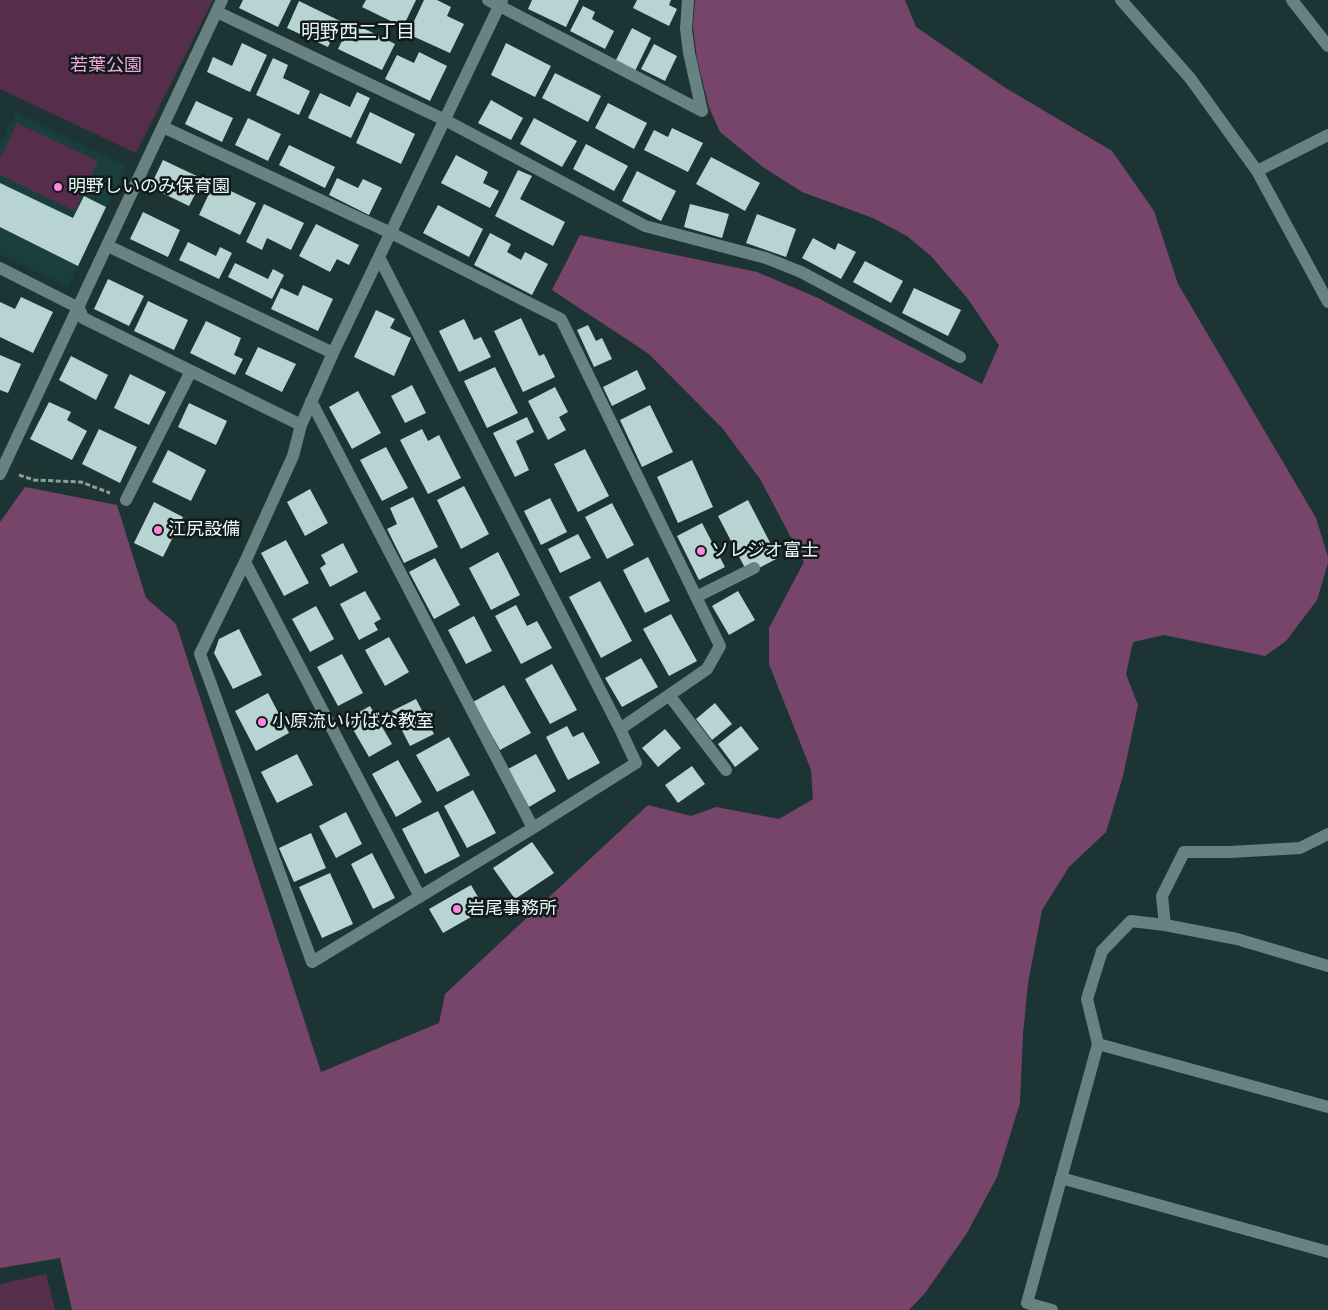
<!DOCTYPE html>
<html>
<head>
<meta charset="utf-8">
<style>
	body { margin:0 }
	canvas { display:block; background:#1c3433 }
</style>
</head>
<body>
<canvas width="1328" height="1310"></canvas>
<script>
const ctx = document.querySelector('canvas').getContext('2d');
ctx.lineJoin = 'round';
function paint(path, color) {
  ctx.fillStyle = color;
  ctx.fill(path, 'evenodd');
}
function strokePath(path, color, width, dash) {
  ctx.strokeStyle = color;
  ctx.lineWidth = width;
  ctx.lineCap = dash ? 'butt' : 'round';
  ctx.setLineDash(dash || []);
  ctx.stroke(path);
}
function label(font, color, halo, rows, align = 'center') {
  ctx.font = font + ' Figtree,"Noto Sans JP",sans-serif';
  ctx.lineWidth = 5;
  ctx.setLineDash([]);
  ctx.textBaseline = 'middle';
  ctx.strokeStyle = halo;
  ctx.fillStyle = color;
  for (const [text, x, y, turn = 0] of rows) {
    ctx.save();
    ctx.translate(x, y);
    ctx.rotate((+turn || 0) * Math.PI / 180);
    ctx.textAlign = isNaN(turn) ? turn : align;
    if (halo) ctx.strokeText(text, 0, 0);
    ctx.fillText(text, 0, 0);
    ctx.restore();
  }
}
const built = new Path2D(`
	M16,113L126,167L68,287L0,254V145Z`);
const green = new Path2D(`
	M0,0H213L136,153L0,89Z
	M17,123L98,161L75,211L0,175V159Z
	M46,1274L55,1310H0V1284Z`);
const forest = new Path2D(`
	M695,0H905L916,27L1004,87L1112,151L1154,211L1178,284L1316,518L1328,557V563L1317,600L1286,641L1265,656L1164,635L1133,642L1126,674L1138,705L1123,776L1106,832L1069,867L1042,910L1028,983L1023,1034L1020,1103L997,1177L967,1233L925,1293L909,1310H72L60,1258L0,1268V522L25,487L117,505L146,598L176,624L321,1072L439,1023L445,994L648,805L691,816L716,807L779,819L813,799L811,770L769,664V628L804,562L760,479L723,429L649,354L552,290L580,235L757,272L818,298L982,384L999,345L968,299L931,256L907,236L873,218L802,192L763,167L720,132L709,107L697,59L693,26Z`);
const building = new Path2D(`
	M243,0H291L278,27L239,8Z
	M366,0H416L403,27L362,7Z
	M424,0H437L451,7L447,16L464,24L450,53L408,34Z
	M532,0H579L566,27L528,9Z
	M637,0H671L669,5L677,9L669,26L633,8Z
	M299,1L340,21L328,47L287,28Z
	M583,6L595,12L592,19L614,31L605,49L570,31Z
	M351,22L395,44L382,70L338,49Z
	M632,28L651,38L635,71L615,62Z
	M242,43L267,55L250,92L207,72L213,57L232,66Z
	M506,43L551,66L535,97L491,75Z
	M654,44L677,56L665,81L641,69Z
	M419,52L447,66L430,101L385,79L397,55L414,63Z
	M273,58L288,65L283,78L310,91L299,115L256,95Z
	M555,73L601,96L588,122L542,98Z
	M357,92L370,98L351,138L308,118L320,93L350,107Z
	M491,100L523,118L511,140L478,123Z
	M196,101L233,118L222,142L185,124Z
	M608,103L647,123L634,149L595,128Z
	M370,112L415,134L401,164L356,143Z
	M248,118L281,134L268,161L235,145Z
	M534,118L577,141L562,167L520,144Z
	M672,128L703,143L688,172L644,150L654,130L668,137Z
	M586,144L628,166L614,191L573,169Z
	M289,145L335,167L325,188L279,165Z
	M456,155L488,172L483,183L499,191L490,208L441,183Z
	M711,157L760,183L745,211L696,184Z
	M163,160L203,179L189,206L150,187Z
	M518,170L532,176L520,199L565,222L553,246L495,216Z
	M637,171L676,191L661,221L622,201Z
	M337,178L358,188L363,179L382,188L369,215L329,195Z
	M0,183L73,218L84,196L106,207L78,266L0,227Z
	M214,183L256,203L240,235L199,215Z
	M264,204L304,223L291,250L267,238L262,250L246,242Z
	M690,204L729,214L722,238L684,227Z
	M438,205L483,229L469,257L423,233Z
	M143,212L180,230L168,257L130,239Z
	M757,214L796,229L786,257L746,243Z
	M316,224L359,245L349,265L337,259L330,272L299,256Z
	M490,233L511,244L507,252L521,260L525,252L548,264L532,295L474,265Z
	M813,238L835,250L838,243L856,252L841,279L802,258Z
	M188,242L216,256L220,247L232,253L219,279L179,260Z
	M865,261L903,281L891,303L853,282Z
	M235,263L268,279L273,269L284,275L272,299L228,277Z
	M108,279L144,296L129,326L94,309Z
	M303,285L333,299L318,331L271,309L281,288L298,296Z
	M914,288L961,310L948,336L902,313Z
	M21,297L53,312L33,353L0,337V302L15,309Z
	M148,301L188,320L174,350L134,331Z
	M376,310L395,319L390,328L411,338L394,376L354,357Z
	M521,318L539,356L544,354L555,377L523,392L494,331Z
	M464,319L474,340L481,337L491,357L459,372L439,331Z
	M206,321L241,338L234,355L243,359L235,375L190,353Z
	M588,325L596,341L602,338L612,359L594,367L577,330Z
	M258,347L296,364L282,392L245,374Z
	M0,355L21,364L8,393L0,390Z
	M71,356L108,375L96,400L59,380Z
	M495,367L518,413L487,428L464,381Z
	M637,370L646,389L612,406L603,387Z
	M130,374L166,392L149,425L114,408Z
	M412,385L426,413L405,423L391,396Z
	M555,387L568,412L559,417L566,430L548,440L528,401Z
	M358,391L381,433L352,449L329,407Z
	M49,402L71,412L67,420L87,431L72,460L30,439Z
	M189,403L227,421L216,445L178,427Z
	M650,405L673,452L642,467L620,420Z
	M527,417L534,432L516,441L529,470L515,477L493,433Z
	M99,429L137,447L120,483L82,464Z
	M422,429L428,441L439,435L461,478L428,494L400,440Z
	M386,447L408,488L382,501L360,460Z
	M585,449L609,496L578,512L554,464Z
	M168,450L206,470L191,501L152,482Z
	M692,460L713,507L678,523L657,477Z
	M464,486L489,534L461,549L437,500Z
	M310,489L328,523L305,536L287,502Z
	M413,497L438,547L404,563L387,529L397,524L390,508Z
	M550,498L567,532L541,545L524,511Z
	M748,500L778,558L759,568H745L718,516Z
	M154,502L183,517L163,557L134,543Z
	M612,503L634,545L607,559L585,517Z
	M702,523L725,567L699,580L677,536Z
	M578,534L591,558L560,573L548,549Z
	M286,540L309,583L284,596L261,553Z
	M343,543L358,572L330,587L320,568L326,564L321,555Z
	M498,552L520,595L491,610L469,568Z
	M648,557L670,601L645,613L623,570Z
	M435,558L460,605L434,619L409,572Z
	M600,581L632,641L601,658L569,597Z
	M365,591L381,619L374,623L378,630L359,640L340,604Z
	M738,591L755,620L729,635L712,606Z
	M516,605L527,626L537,621L552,648L521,664L495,616Z
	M316,606L334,639L310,652L292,619Z
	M671,614L697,661L669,676L643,629Z
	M474,616L492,651L466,664L448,630Z
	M239,629L262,675L233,689L214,653L219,639Z
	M389,637L409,672L385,686L365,650Z
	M342,654L363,693L338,706L317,667Z
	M641,658L658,687L622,707L605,678Z
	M552,664L577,710L550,724L525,679Z
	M504,685L531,733L500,750L473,702Z
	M268,693L289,733L256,751L235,711Z
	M416,699L434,734L410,746L392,711Z
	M715,703L732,724L712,740L696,719Z
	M370,706L392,744L369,757L347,719Z
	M567,726L573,737L583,732L600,763L568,780L546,737Z
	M741,726L759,749L735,767L718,744Z
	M665,729L681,748L658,767L642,748Z
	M449,737L470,775L437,792L416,755Z
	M297,754L313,785L277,803L261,772Z
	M536,754L556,791L529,807L508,769Z
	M398,760L422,802L396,817L372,774Z
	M692,766L705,784L678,803L665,785Z
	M473,790L496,833L467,848L444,806Z
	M438,811L460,856L425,874L402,829Z
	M346,812L362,844L336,858L319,826Z
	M311,833L326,868L294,882L279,848Z
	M532,842L554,873L515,899L493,868Z
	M372,853L395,898L373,909L351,864Z
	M330,873L353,924L322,938L299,887Z
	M471,885L485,909L443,933L429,909Z`);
const path = new Path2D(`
	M19,475L34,480L81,482L110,493`);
const minor = new Path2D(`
	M488,0L702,111L689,53L686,29L688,0
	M1121,0L1190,78L1257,171L1328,302
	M1292,0L1328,46
	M217,12L445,120L645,226L766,258L801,272L960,357
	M163,127L391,233L561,319L720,646L707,669L620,729
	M1257,171L1328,135
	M108,246L333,353
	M379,257L620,729L636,763L533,828L312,962L200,654L245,562L293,456L301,425L333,353L502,0
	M0,268L79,308L83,318L301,425
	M311,401L533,828
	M0,474L222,0
	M126,500L191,371
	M245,562L420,897
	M696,597L754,568
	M669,695L726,770
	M1165,925L1162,896L1184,852H1230L1300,848L1328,834
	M1098,1044L1328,1107
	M1061,1178L1328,1252
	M1052,1310L1027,1303L1098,1044L1087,999L1102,951L1131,921L1165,925L1237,939L1328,966`);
const markers = [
	[58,187,5,"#ff85df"],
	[158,530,5,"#ff85df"],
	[701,551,5,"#ff85df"],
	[262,722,5,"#ff85df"],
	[457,909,5,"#ff85df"]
];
const parkNames = [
	["若葉公園",106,66]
];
const poiNames = [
	["明野しいのみ保育園",68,187],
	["江尻設備",168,530],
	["ソレジオ富士",711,551],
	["小原流いけばな教室",272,722],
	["岩尾事務所",467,909]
];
const neighbourhoodNames = [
	["明野西二丁目",358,32]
];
paint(built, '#1a3e3c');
paint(green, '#572d4c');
paint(forest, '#78456a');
paint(building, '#b7d4d2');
strokePath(path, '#8da09e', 3, [5, 2.5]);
strokePath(minor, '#678280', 12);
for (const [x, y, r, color] of markers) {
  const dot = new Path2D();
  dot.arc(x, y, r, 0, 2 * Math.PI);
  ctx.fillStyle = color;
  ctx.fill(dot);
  strokePath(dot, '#0f1a19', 2);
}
label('18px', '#f6a7df', '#0f1a19', parkNames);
label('18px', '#e9f8f6', '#0f1a19', poiNames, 'left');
label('19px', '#e9f8f6', '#0f1a19', neighbourhoodNames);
</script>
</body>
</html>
